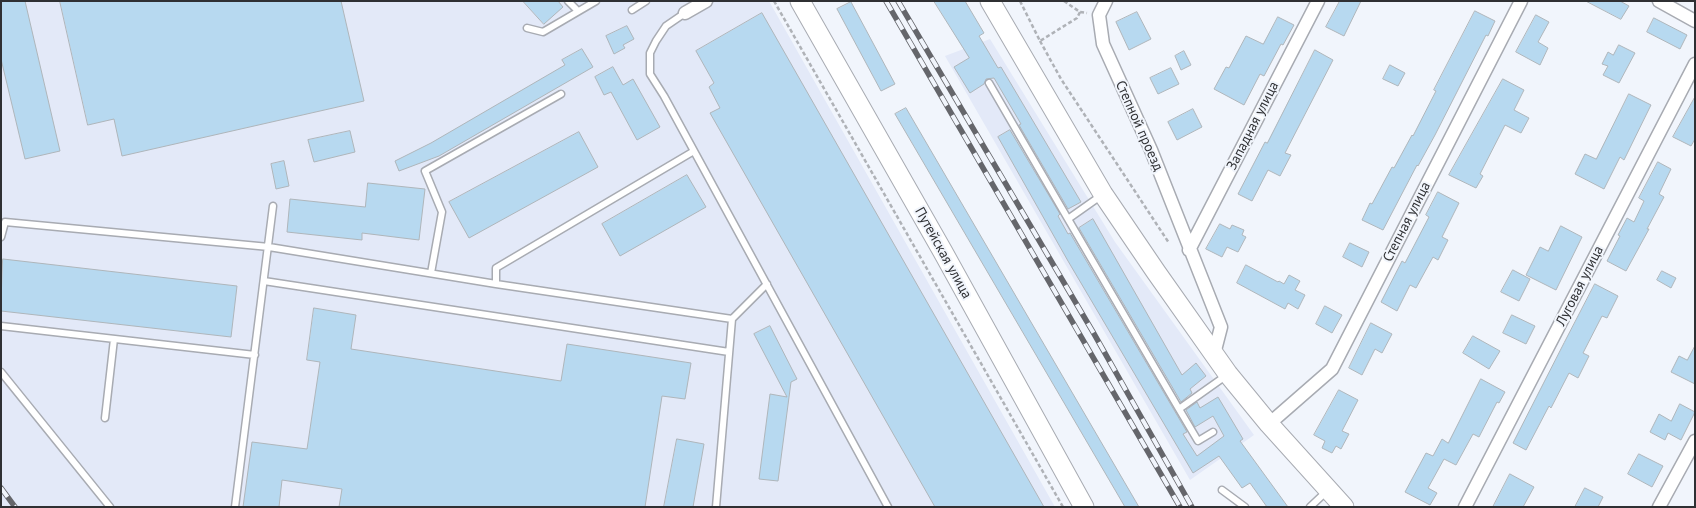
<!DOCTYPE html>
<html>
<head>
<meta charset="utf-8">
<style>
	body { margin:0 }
	#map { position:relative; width:1696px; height:508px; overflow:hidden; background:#f1f5fc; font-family:"PT Sans",sans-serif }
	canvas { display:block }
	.frame { position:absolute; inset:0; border:2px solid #2f3033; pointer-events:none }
</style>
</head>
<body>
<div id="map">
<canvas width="1696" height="508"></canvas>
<div class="frame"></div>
</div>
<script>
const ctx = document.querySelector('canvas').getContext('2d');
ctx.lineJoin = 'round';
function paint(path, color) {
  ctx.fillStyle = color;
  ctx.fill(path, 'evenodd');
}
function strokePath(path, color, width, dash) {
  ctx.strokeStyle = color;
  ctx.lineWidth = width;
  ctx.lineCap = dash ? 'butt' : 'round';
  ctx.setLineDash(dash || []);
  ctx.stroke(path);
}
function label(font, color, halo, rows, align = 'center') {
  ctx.font = font + ' "PT Sans",sans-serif';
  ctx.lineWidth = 4;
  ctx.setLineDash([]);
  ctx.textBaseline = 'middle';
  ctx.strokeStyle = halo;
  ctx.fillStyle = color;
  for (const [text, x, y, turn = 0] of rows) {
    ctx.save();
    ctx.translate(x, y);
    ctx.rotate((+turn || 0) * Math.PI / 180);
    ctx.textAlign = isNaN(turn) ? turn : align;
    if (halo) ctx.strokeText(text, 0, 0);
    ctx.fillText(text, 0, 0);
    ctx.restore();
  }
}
const built = new Path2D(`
	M1,1H769L1055,507H1Z
	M990,39L1115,242L1254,435L1190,480L945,56Z`);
const building = new Path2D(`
	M1,1H25L60,151L25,159L1,59Z
	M60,1H341L364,101L122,156L114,119L88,125Z
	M523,1H558L563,7L544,24Z
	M934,1H965L984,33L979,36L998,68L1001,67L1081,202L1068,209L1019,125L1021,124L994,78L986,79L984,84L970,93L954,67L969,58Z
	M1340,1H1361L1344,36L1326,27Z
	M1586,1H1620L1629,6L1621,19Z
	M851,2L895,84L881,91L837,9Z
	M1475,11L1495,21L1488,36L1486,35L1435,135L1418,166L1417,165L1383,230L1362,220L1370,203L1372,204L1392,167L1394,168L1412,135L1413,136L1436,91L1434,90Z
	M1137,12L1151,39L1129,50L1116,22Z
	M762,13L1044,507H935L710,113L720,108L709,87L714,83L696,51Z
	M1536,15L1549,22L1538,42L1548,48L1540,65L1516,52Z
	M1278,17L1294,25L1283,45L1281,44L1264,76L1260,74L1244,105L1214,89L1226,67L1229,68L1246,36L1263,44Z
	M1654,18L1687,35L1680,49L1647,32Z
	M627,26L634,39L623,45L625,48L614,54L606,36Z
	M1619,45L1635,53L1619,83L1603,75L1608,66L1602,64L1608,52L1613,55Z
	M582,49L593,67L439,156L399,171L395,161L431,143L565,65L562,60Z
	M1315,50L1333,60L1285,153L1291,155L1280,176L1268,170L1252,201L1238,194L1265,142L1267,143Z
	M1184,51L1191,65L1181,70L1175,56Z
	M1390,65L1405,73L1398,86L1383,79Z
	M613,67L623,85L633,79L660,127L637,140L611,92L604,95L595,77Z
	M1171,68L1179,84L1158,94L1150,78Z
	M1503,79L1524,90L1514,110L1529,118L1521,133L1505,125L1480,174L1483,176L1476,188L1449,175Z
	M1629,94L1651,105L1624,160L1620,157L1604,189L1575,174L1585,154L1596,159Z
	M1695,97V139L1691,146L1673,137Z
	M906,108L1139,507H1125L895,114Z
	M1193,109L1202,127L1177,140L1168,122Z
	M1010,130L1060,214L1058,216L1068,234L1070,233L1187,432L1183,434L1197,456L1224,436L1213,416L1195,427L1186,410L1197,402L1200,408L1218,397L1243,439L1240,441L1288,507H1267L1250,483L1242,488L1219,456L1193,473L1068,261L998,137Z
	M350,131L355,152L314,162L308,140Z
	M579,132L598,167L469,238L449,202Z
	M284,161L289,186L276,189L271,164Z
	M1658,162L1671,169L1659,194L1664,197L1647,229H1649L1626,271L1607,261L1620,236L1618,235L1627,218L1634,222L1644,201L1639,198Z
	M687,175L706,207L620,256L602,224Z
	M368,183L425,189L419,240L362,233V240L287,232L290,199L365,207Z
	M1438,192L1459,203L1442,237L1448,240L1438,260L1433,257L1416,288L1410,285L1397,311L1381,302L1402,261L1405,263L1429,217L1426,215Z
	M1093,219L1182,375L1196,363L1206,376L1190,389L1192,393L1181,402L1079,228Z
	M1220,224L1230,229L1232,225L1244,230L1242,235L1246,237L1238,252L1227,247L1222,257L1206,249Z
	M1561,226L1582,237L1556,290L1526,275L1540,247L1548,251Z
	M1350,243L1369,252L1362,267L1343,257Z
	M3,259L237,286L231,337L1,311Z
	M1246,265L1278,282L1279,281L1284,284L1289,275L1300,281L1295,290L1305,295L1298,309L1288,303L1285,309L1237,283Z
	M1513,270L1530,279L1519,301L1501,292Z
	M1662,271L1676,278L1671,288L1657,280Z
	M1595,284L1618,296L1607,318L1602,316L1583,353L1589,356L1578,378L1569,373L1551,408L1549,406L1526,450L1513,443L1564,343Z
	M1325,306L1342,315L1332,333L1316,324Z
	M314,308L356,315L351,349L561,381L567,344L691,363L685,399L662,396L645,507H339L342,489L282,480L279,507H243L252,442L307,449L320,362L307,360Z
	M1512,315L1535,326L1526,344L1503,333Z
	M1371,323L1392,334L1382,353L1375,349L1362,375L1349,368Z
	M770,326L797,379L791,382L778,481L759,479L770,394L787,397L754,334Z
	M1473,336L1500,351L1489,369L1463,353Z
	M1695,346V384L1671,372L1679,356L1687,360Z
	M1481,379L1505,392L1499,403L1497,402L1479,437L1473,434L1456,465L1444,459L1428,488L1437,493L1430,505L1405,492L1426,453L1433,456L1442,439L1448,443Z
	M1339,390L1358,400L1342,431L1349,434L1341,449L1336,446L1332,453L1322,448L1325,441L1314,435Z
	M1680,404L1695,412L1681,440L1668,433L1665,440L1650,432L1659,414L1671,421Z
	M677,439L704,444L693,507H664Z
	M1639,454L1663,466L1652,487L1628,474Z
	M1510,474L1534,487L1523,507H1493Z
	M1585,488L1603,497L1598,507H1575Z`);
const path = new Path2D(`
	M774,1L1063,507
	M1020,1L1040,41L1077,18L1080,12
	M1064,1L1080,12L1087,13
	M1040,41L1061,79L1169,243`);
const service = new Path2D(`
	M568,1L578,11
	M632,10L646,1
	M685,13L666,26L656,41L650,53V74L664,96L888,507
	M527,28L543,32L596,1
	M989,83L1068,219L1102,195
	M1068,219L1179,409L1227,375
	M1,237L5,222L269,247L496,284L732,319L767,284
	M431,273L442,212L425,171L561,94
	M264,281L729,352
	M496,284V268L694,151
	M1,326L255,355
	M1,372L110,507
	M1179,409L1198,441L1213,432
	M105,418L114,339
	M1222,490L1245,507
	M235,507L273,206
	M716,507L732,319
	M1310,507L1327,491`);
const minor = new Path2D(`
	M1106,1L1099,15L1103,44L1151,150L1221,327L1214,354
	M1659,1L1695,21
	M685,13L706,1
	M1189,250L1318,1
	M1269,424L1332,369L1521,1
	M1465,507L1695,64
	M1659,507L1695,441`);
const secondary = new Path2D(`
	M800,1L943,252L1084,507
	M990,1L1103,194L1156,272L1228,374L1269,424L1344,507`);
const rail = new Path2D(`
	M886,1L1180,507
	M898,1L1093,332L1192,507
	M1,488L15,507`);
const streetNames = [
	["Степной проезд",1139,126,66],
	["Западная улица",1253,126,-63],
	["Степная улица",1407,222,-63],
	["Путейская улица",943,253,61],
	["Луговая улица",1580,286,-63]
];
paint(built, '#e3e9f8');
paint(building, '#b7d9f0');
strokePath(building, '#afb6bb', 1);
strokePath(service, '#a8abb2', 9);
strokePath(minor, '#a8abb2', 15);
strokePath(secondary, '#a8abb2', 21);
strokePath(path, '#afb2b7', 2.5, [4, 2.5]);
strokePath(service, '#fff', 6);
strokePath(minor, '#fff', 12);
strokePath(secondary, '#fff', 19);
strokePath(rail, '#65666b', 5.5);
strokePath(rail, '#f1f5fc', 4, [11]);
label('14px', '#2f3033', '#f1f5fc', streetNames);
</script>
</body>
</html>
